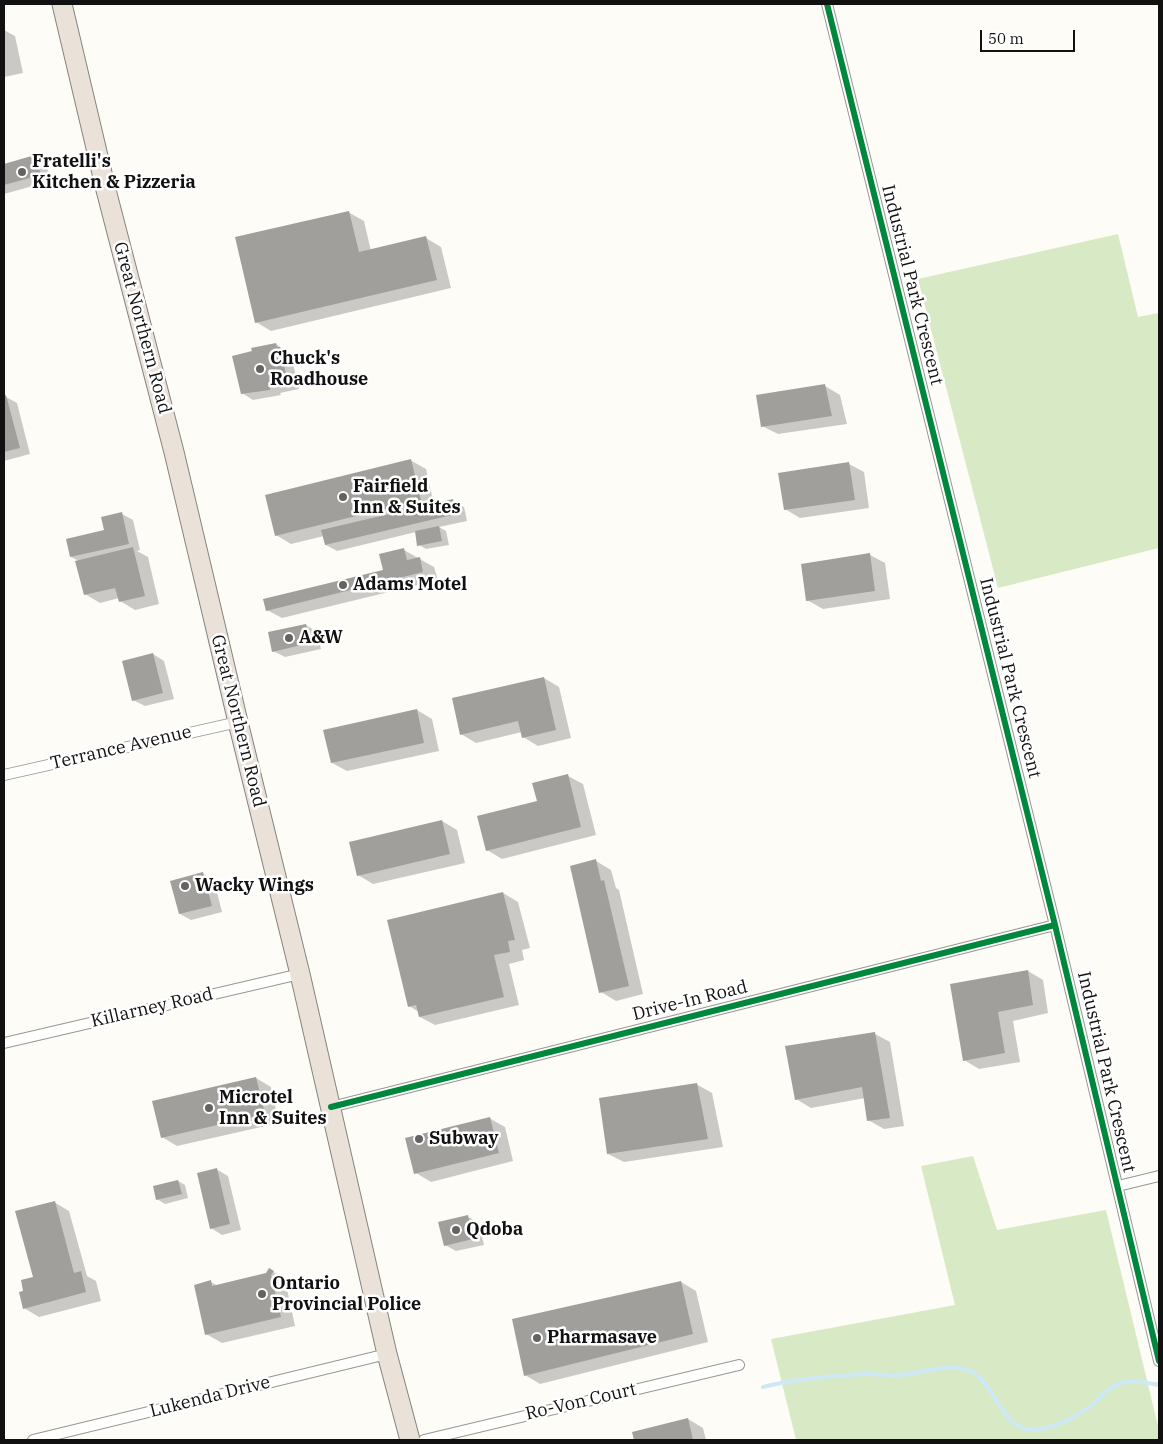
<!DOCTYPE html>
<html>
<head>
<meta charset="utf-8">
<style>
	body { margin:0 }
	#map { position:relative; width:1163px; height:1444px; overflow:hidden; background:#fdfcf7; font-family:"IBM Plex Serif",serif }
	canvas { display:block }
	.frame { position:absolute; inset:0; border:5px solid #111; pointer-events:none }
	.scale { position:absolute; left:980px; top:30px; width:95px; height:22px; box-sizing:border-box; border:2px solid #111; border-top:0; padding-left:6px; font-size:15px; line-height:18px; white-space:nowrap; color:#111; -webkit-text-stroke:4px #fff; paint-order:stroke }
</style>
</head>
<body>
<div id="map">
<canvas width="1163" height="1444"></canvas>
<div class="frame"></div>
<div class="scale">50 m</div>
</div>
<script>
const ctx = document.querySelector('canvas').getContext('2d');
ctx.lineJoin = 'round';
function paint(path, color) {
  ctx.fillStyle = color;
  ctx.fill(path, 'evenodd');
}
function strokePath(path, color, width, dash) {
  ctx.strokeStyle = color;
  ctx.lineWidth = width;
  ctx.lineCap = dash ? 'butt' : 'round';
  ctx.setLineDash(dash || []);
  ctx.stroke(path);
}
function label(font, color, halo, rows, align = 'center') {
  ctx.font = font + ' "IBM Plex Serif",serif';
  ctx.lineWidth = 5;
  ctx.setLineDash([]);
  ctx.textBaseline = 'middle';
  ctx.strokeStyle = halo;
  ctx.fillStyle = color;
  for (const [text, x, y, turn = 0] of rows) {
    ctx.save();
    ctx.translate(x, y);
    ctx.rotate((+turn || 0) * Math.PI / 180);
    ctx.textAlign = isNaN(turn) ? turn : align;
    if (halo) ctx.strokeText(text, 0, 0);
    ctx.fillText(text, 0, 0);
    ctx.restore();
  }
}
const forest = new Path2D(`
	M1118,234L1138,317L1159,313V548L998,588L918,279Z
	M973,1156L997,1230L1106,1210L1159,1430V1440H796L771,1339L955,1305L921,1166Z`);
const shadow = new Path2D(`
	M4,30L15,36L23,73L4,77Z
	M35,157L46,163L51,181L4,194V166Z
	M348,212L364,221L371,251L426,238L441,247L451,288L271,331L256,322Z
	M276,344L291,355L299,389L280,393L281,395L253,400L242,393Z
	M825,386L840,395L847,424L778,434L762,426Z
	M4,397H6L17,403L30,454L4,461Z
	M410,460L426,469L434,505L452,501L464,507L467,521L439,527L446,531L449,545L426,549L419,545L416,532L337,551L326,545L324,536L291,544L276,535Z
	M849,464L864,472L869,508L800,518L785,509Z
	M122,514L133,520L140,550L137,551L148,557L159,604L135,610L120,601L119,598L100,603L85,594L79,561L71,557L106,531Z
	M404,550L434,567L438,580L282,618L267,610L385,571Z
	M870,555L885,563L890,599L823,609L807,600Z
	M306,625L317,632L321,649L285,657L273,651Z
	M153,654L164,661L174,699L145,706L133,700Z
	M544,678L559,687L571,738L538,746L523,737L522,732L476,743L461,734Z
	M417,710L432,719L439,751L347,771L332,763Z
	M568,776L583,784L596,835L502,859L487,850Z
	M442,821L457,830L465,863L373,884L358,875Z
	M596,861L611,870L616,888L619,890L643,994L616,1001L601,992Z
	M203,874L214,880L222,912L191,920L180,914Z
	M503,893L518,902L530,948L522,950L524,960L509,964L519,1005L435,1025L420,1017L419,1012L409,1006Z
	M1028,971L1043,980L1048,1013L1013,1021L1020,1062L979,1069L964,1060L951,985Z
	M875,1034L890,1042L904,1126L884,1129L868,1120L865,1098L811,1108L796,1099Z
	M256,1078L271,1087L279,1123L177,1146L162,1137Z
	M696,1084L712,1093L723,1147L624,1162L608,1154Z
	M489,1118L505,1127L513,1161L431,1182L416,1173Z
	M216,1169L228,1176L241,1230L222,1235L211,1228Z
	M178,1181L185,1185L188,1198L165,1204L157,1199Z
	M54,1202L69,1211L87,1276L96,1281L101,1301L39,1317L24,1308L25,1292L34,1278Z
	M467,1216L479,1223L484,1245L456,1251L445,1245Z
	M270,1270L288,1281L286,1284L295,1326L222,1343L206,1334L211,1282L218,1286L266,1274Z
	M681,1282L696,1291L708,1342L540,1384L525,1375Z
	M688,1419L703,1428L706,1440H636L634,1433Z`);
const stream = new Path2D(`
	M763,1387C797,1378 833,1376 868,1374C879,1374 891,1376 902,1375C924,1373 951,1361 972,1372C994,1383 1003,1431 1033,1430C1052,1429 1074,1418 1089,1407C1101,1397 1109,1385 1126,1382C1137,1380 1148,1383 1159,1385`);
const building = new Path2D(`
	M35,155L41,175L4,185V164Z
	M349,211L359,252L426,236L437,280L255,323L235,237Z
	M276,343L277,347H280L288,383L270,387V390L241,394L232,356L252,351L251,348Z
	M825,384L832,416L761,427L756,395Z
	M6,395L20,448L4,452V396Z
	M411,459L421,500L275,536L265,495Z
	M849,462L855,500L784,510L778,473Z
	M453,499L456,514L325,545L321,530Z
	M122,512L129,544L70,557L66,539L104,530L101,517Z
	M439,526L442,541L417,546L415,531Z
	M133,547L145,596L119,602L115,588L84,595L75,561Z
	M404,548L407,560L420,557L423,572L266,611L263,599L383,570L379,554Z
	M870,553L875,591L806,601L801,564Z
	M306,624L310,643L272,652L268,632Z
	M153,653L163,693L132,701L122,661Z
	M544,677L556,730L522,738L518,721L460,735L452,698Z
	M417,709L424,743L331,763L323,730Z
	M568,774L581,827L486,851L477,816L537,801L532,783Z
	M442,820L450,854L357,876L349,842Z
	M596,859L601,881L604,880L629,986L599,993L570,866Z
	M203,872L212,906L179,914L170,881Z
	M503,892L515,940L508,941L510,952L494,955L504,997L419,1017L416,1005L408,1007L387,920Z
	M1028,970L1033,1005L998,1012L1005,1053L963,1061L950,984Z
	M875,1032L890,1118L867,1121L862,1087L795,1100L785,1046Z
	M256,1077L265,1114L161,1138L152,1101Z
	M697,1083L708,1139L607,1154L599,1098Z
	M490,1117L499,1153L414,1174L405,1138Z
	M217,1168L230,1224L210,1229L197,1173Z
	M178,1180L182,1194L156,1200L153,1186Z
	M55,1201L74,1273L81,1271L86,1292L23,1309L19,1292L23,1291L21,1280L33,1277L15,1211Z
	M468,1215L473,1239L444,1246L438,1222Z
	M269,1268L274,1271L271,1275L281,1317L205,1335L194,1285L211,1280L212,1286L266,1273Z
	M681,1281L693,1334L524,1376L512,1319Z
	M688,1418L693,1440H634L632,1432Z`);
const street = new Path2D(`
	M827,4L1055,925L1159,1361
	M4,775L238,722
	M4,1043L300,974
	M331,1107L1055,925
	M1118,1186L1159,1176
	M33,1440L387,1354
	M424,1440L739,1365`);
const highway = new Path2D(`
	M62,4L106,190L174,452L238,722L300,974L387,1354L410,1440`);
const cycleway = new Path2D(`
	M827,4L1055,925L1159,1361
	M331,1107L1055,925`);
const markers = [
	[22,172,5,"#646362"],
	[260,369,5,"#646362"],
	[343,497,5,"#646362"],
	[343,585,5,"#646362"],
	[289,638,5,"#646362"],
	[185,886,5,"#646362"],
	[209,1108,5,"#646362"],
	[419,1139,5,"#646362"],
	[456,1230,5,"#646362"],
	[262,1294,5,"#646362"],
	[537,1338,5,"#646362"]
];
const poiNames = [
	["Fratelli's",32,162],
	["Kitchen & Pizzeria",32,183],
	["Chuck's",270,359],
	["Roadhouse",270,380],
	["Fairfield",353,487],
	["Inn & Suites",353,508],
	["Adams Motel",353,585],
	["A&W",299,638],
	["Wacky Wings",195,886],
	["Microtel",219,1098],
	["Inn & Suites",219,1119],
	["Subway",429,1139],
	["Qdoba",466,1230],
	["Ontario",272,1284],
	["Provincial Police",272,1305],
	["Pharmasave",547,1338]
];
const streetNames = [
	["Industrial Park Crescent",912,285,76],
	["Great Northern Road",142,328,75],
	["Industrial Park Crescent",1010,678,76],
	["Great Northern Road",238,721,76],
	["Terrance Avenue",121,748,-13],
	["Drive-In Road",690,1001,-14],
	["Killarney Road",152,1008,-13],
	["Industrial Park Crescent",1106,1072,77],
	["Lukenda Drive",210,1397,-14],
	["Ro-Von Court",581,1402,-13]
];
paint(forest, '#d8eac5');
paint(shadow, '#0003');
strokePath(stream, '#cde8f7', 4);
paint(building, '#a19f9c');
strokePath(street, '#979795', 12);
strokePath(highway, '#858482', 21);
strokePath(street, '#fffffe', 10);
strokePath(highway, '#eae1d8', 19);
strokePath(cycleway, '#00873e', 6);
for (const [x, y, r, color] of markers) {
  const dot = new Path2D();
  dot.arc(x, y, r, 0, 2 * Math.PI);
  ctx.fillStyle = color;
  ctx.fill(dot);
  strokePath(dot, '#fff', 2);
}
label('bold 18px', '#111', '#fff', poiNames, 'left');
label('18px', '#111', '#fff', streetNames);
</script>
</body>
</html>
